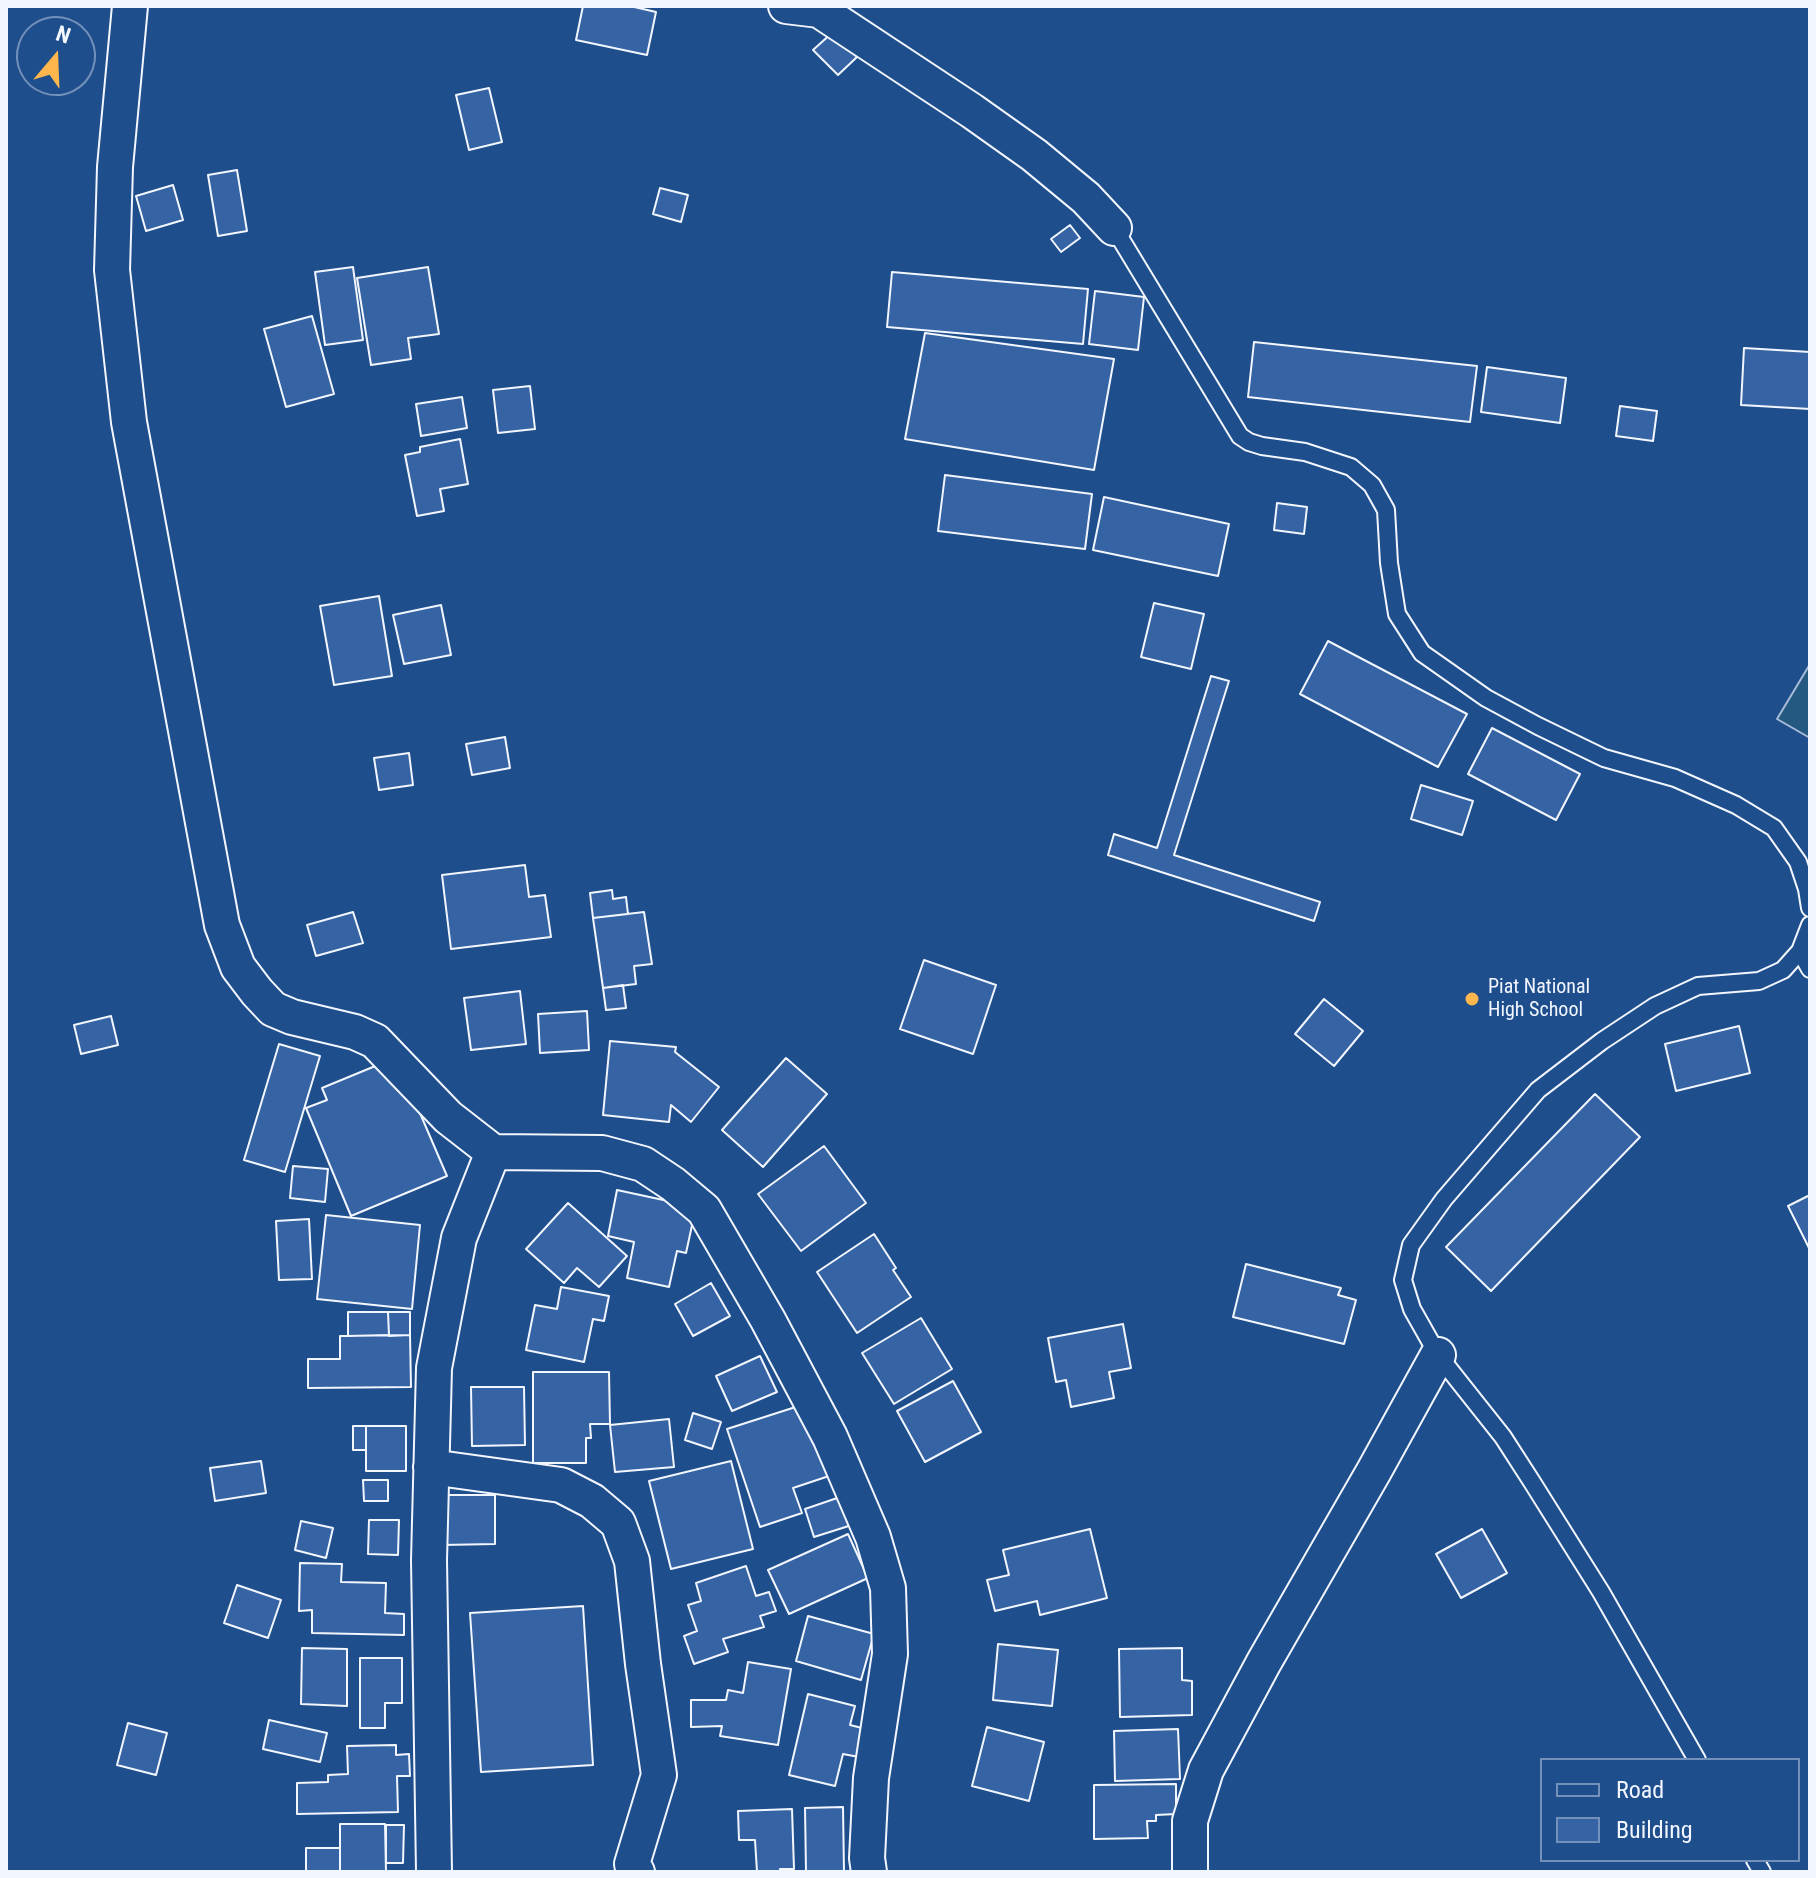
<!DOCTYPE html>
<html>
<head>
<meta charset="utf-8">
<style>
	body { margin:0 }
	#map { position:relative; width:1816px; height:1878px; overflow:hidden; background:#1f4e8c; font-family:"Roboto Condensed",sans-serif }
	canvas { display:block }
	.frame { position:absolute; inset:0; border:8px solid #f2f6ff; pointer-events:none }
	.legend { position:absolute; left:1540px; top:1758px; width:260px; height:104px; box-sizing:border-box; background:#1f4e8c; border:2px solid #7391ba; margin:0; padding:10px 14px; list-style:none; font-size:24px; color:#f2f6ff }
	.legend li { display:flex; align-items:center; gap:16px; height:40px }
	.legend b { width:40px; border:2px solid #7391ba }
	.north { position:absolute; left:16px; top:16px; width:80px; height:80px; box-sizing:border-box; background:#1f4e8c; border:2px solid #7391ba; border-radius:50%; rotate:19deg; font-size:22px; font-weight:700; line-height:32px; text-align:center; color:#f2f6ff }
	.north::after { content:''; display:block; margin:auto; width:28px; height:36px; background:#ffb74d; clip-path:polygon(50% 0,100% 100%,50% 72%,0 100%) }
</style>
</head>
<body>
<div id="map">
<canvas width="1816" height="1878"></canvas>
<div class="frame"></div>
<ul class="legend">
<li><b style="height:10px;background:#1f4e8c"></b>Road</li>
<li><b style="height:22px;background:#3563a3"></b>Building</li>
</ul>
<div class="north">N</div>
</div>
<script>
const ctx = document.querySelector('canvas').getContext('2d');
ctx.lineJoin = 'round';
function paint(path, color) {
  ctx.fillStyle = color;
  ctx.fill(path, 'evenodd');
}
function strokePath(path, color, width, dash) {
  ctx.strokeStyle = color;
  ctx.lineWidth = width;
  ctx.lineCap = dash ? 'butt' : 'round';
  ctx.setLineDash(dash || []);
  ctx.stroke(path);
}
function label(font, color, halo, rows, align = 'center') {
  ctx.font = font + ' "Roboto Condensed",sans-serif';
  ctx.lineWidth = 6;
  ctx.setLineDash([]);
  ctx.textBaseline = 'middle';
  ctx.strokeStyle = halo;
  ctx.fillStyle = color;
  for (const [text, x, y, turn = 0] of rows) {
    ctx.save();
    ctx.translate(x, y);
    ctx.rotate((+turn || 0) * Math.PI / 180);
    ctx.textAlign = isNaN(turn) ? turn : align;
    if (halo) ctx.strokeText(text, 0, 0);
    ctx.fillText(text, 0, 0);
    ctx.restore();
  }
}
const green = new Path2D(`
	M1810,664V738L1777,719Z`);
const building = new Path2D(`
	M583,6H630L656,12L647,55L576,40Z
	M833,32L857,57L838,75L813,50Z
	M489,88L502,142L469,150L456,95Z
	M237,170L247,231L218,236L208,175Z
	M173,185L183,220L146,231L136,196Z
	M660,188L688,195L681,222L653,214Z
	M1070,225L1080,238L1061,252L1051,239Z
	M353,267L363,340L325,345L315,272Z
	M428,267L439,334L408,338L411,359L371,365L357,278Z
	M892,272L1088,289L1083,344L887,327Z
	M1095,291L1144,297L1138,350L1089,344Z
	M312,316L334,394L286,407L264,329Z
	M925,333L1114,359L1094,470L905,439Z
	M1254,342L1477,366L1470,422L1248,397Z
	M1744,348L1810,352V409L1741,405Z
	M1487,367L1566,378L1560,423L1481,412Z
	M530,386L535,429L498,433L493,390Z
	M462,397L467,428L421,436L416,404Z
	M1620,406L1657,411L1653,441L1616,436Z
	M460,439L468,484L440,489L444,511L417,516L405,455L420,452V447Z
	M945,475L1092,494L1085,549L938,531Z
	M1104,497L1229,524L1218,576L1093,550Z
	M1277,503L1307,507L1304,534L1274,530Z
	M379,596L392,676L334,685L320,606Z
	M1154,603L1204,614L1191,669L1141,657Z
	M441,605L451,655L404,664L393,615Z
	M1328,641L1467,714L1438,767L1300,694Z
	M1211,676L1229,681L1174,855L1320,902L1314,921L1108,855L1114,834L1157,848Z
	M1492,728L1580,774L1556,820L1468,774Z
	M505,737L510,768L472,775L466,744Z
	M409,753L413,785L379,790L374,758Z
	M1421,785L1473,801L1462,835L1411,819Z
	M525,865L529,897L545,895L551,937L451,949L442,875Z
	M612,890L613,899L626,897L628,914L593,918L590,893Z
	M353,912L363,943L316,956L307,925Z
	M644,912L652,964L634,966L636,984L603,988L593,918Z
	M924,960L996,985L973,1054L900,1029Z
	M623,985L626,1008L606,1010L603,988Z
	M520,991L526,1044L471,1050L464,998Z
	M1324,999L1363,1031L1334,1066L1295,1034Z
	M587,1011L589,1050L540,1053L538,1014Z
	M111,1016L118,1045L81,1054L74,1025Z
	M1739,1026L1750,1073L1676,1091L1665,1044Z
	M610,1041L676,1047L675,1052L719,1087L691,1122L671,1105L669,1122L603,1115Z
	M279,1044L320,1056L285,1172L244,1160Z
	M786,1058L827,1094L763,1167L722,1130Z
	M385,1062L401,1069L447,1176L351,1216L306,1108L327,1100L322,1088Z
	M1595,1094L1640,1137L1491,1291L1446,1247Z
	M824,1146L866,1203L801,1251L758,1194Z
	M293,1166L328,1169L325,1202L290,1198Z
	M617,1190L696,1207L686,1253L677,1251L669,1287L627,1278L634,1242L608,1236Z
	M1810,1195V1250L1788,1206Z
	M568,1203L627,1256L599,1287L577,1268L564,1283L526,1249Z
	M326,1215L420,1225L412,1309L317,1299Z
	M309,1219L312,1279L279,1280L276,1221Z
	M874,1234L896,1268L893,1270L911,1297L857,1333L817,1272Z
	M1246,1264L1341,1288L1338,1295L1356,1300L1344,1344L1233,1317Z
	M711,1283L730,1316L693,1336L675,1304Z
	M561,1287L609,1296L604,1321L593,1319L584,1362L526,1350L535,1305L557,1309Z
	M348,1312H388L389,1335L348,1336Z
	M388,1312H410V1335L389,1336Z
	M921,1318L952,1369L894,1404L862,1353Z
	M1123,1324L1131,1368L1109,1372L1114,1398L1071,1407L1066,1380L1056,1382L1048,1338Z
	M410,1335L411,1387L308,1388V1359H340V1336Z
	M760,1356L777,1392L732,1411L716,1376Z
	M533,1372H609L610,1424H590L591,1438H586V1463H533Z
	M953,1381L981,1432L925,1462L897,1411Z
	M471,1387H524L525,1445L472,1446Z
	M805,1404L829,1476L793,1488L802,1513L760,1527L727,1429Z
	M693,1413L721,1422L712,1449L685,1440Z
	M669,1419L674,1467L615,1472L610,1425Z
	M353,1426H366V1450H353Z
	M366,1426H406V1471H366Z
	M261,1461L266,1493L215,1501L210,1468Z
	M731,1461L753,1549L671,1569L649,1481Z
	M363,1480H388V1501H364Z
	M441,1495H495V1544L442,1545Z
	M846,1495L855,1524L814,1537L805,1509Z
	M369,1520H399L398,1555L368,1554Z
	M301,1521L333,1528L326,1558L295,1550Z
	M1090,1529L1107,1598L1040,1615L1037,1601L995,1611L987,1580L1009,1575L1003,1550Z
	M1482,1529L1507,1573L1461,1598L1436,1554Z
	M848,1534L868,1578L789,1614L768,1570Z
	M300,1563L342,1564L341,1582L386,1583L385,1613L404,1614V1635L312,1633V1610L299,1611Z
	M746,1566L756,1596L769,1592L776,1611L760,1616L764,1627L723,1639L728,1652L694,1664L684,1636L697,1631L688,1605L701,1601L696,1583Z
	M237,1585L281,1600L268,1638L224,1623Z
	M583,1606L593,1765L481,1772L470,1613Z
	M808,1616L874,1634L861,1680L796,1661Z
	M998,1644L1058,1650L1052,1706L993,1700Z
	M302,1648L347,1649V1706L301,1704Z
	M1182,1648V1680L1192,1681V1715L1120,1717L1119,1649Z
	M360,1658H402V1703H385V1728H360Z
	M748,1662L791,1669L778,1745L720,1736L722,1726L691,1727V1700H726L728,1690L743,1693Z
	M808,1694L855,1706L850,1725L870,1730L864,1758L843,1754L835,1786L789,1775Z
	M269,1720L327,1733L320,1762L263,1749Z
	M128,1723L167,1733L156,1775L117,1765Z
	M987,1727L1044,1742L1029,1801L972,1786Z
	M1178,1729L1180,1779L1115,1781L1114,1731Z
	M396,1745V1755L409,1754L410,1776H397L398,1812L297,1814V1783L328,1782V1775L348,1774L347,1746Z
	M1176,1784V1814L1156,1815V1821H1147L1148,1838L1094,1839V1785Z
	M843,1807L844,1872H806L805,1808Z
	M792,1809L794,1869H780V1872H757L755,1840H739L738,1811Z
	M340,1824H385L386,1872H340Z
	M386,1825H404L403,1863H386Z
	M306,1848H340V1872H306Z`);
const lane = new Path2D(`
	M1114,228L1240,436L1249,442L1262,446L1305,452L1351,467L1372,485L1386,510L1389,563L1397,614L1422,653L1486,698L1538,726L1604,758L1675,778L1736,805L1774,828L1798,862L1807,889L1810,908
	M1800,951L1810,969
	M1697,1760L1601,1592L1532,1482L1503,1437L1438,1355L1412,1309L1403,1280L1411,1245L1444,1199L1538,1090L1602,1041L1655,1006L1698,986L1759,981L1783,970L1800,951L1810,925
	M1755,1860L1762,1872`);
const street = new Path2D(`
	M130,6L115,167L112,270L129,422L222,925L238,967L257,992L273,1009L292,1017L355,1032L375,1041L448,1117L493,1152L459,1238L434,1368L429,1560L434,1872
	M786,6L819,10L972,111L1034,155L1086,198L1114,228
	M493,1152L602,1153L643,1164L673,1184L704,1210L768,1320L830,1437L873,1537L888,1588L890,1654L871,1778L867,1858L869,1872
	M431,1467L561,1485L592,1501L618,1523L632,1561L643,1664L659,1775L632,1864L637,1872
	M1190,1872V1821L1206,1770L1264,1662L1374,1471L1438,1355`);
const markers = [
	[1472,999,8,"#ffb74d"]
];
const poiNames = [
	["Piat National",1488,988],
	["High School",1488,1011]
];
paint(green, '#245a82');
strokePath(green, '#a8bbd7', 2);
paint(building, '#3563a3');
strokePath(building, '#f2f6ff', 2);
strokePath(lane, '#f2f6ff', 20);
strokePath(street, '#f2f6ff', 38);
strokePath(lane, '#1f4e8c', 16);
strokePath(street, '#1f4e8c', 34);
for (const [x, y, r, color] of markers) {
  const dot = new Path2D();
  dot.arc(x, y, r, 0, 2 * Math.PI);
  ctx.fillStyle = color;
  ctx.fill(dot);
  strokePath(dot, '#1f4e8c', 3);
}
label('20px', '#f2f6ff', '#1f4e8c', poiNames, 'left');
</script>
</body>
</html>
